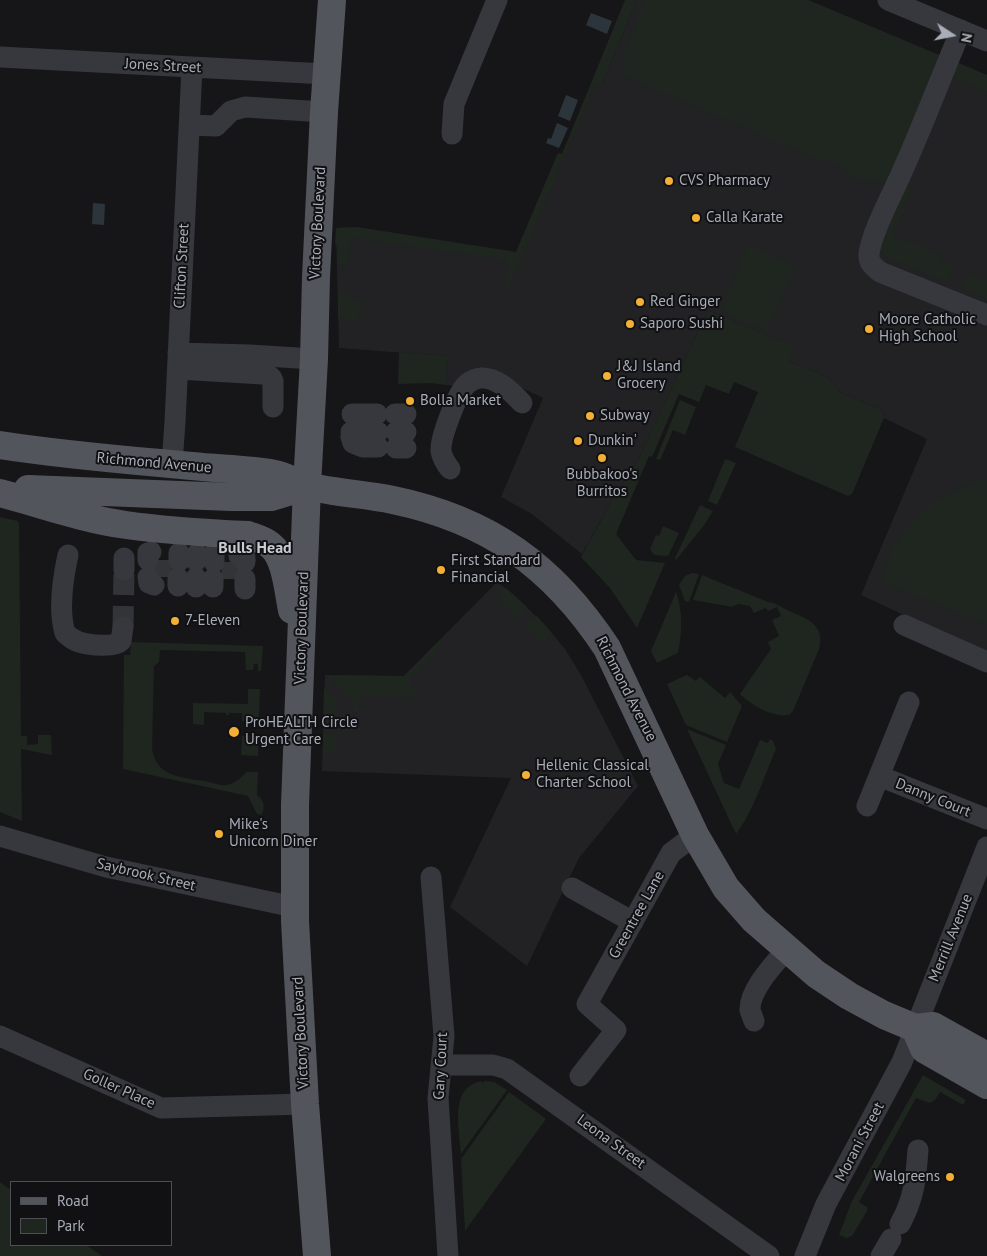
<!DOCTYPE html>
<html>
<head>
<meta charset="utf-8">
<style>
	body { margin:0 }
	#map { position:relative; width:987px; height:1256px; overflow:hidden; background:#161618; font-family:"PT Sans",sans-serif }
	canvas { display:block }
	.legend { position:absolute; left:10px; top:1181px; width:162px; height:65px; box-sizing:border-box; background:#111113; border:1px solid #4d4f55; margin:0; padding:6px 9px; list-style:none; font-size:15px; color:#a8adb8 }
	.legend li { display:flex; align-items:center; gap:10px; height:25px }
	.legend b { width:25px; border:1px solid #4d4f55 }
	.north { position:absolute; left:927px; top:10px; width:50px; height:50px; -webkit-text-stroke:4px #111113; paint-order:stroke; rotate:101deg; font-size:14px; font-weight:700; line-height:20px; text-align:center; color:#a8adb8 }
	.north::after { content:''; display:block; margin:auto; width:18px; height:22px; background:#a8adb8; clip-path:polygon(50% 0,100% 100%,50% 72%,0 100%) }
</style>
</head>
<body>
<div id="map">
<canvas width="987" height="1256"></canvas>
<ul class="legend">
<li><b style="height:6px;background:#53555c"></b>Road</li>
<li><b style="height:14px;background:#1e261f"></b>Park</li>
</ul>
<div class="north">N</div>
</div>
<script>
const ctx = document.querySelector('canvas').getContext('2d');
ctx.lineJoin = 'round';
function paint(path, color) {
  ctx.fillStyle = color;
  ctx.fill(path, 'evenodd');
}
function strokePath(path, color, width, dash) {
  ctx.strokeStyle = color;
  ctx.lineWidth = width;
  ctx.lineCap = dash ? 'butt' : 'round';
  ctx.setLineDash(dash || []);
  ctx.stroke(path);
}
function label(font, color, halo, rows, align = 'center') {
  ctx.font = font + ' "PT Sans",sans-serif';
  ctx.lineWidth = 4;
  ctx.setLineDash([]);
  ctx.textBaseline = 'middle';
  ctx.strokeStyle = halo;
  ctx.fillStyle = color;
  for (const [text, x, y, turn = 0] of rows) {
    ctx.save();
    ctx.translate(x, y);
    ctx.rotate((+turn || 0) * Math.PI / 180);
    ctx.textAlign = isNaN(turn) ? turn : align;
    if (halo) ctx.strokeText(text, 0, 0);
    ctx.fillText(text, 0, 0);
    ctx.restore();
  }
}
const built = new Path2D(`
	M637,0H808L987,75V654L861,595L927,439L884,418L883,410L840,392L827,377L789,361L794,347L708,310L638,460L610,504L582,554L532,514L501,497L543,398L520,387L463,382L455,386L446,385L447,356L339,348L336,228L356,227L516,252L558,153L562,154L592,83L601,87Z
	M497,582L515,596L545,625L565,649L581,675L638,786L579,858L527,966L450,907L511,778L322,771L325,675L404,676Z`);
const green = new Path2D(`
	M625,0H637L601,87L595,85L508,290L504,289L508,260L352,238L348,267L337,263V246L335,244L336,228L356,227L516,252L558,153L562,154Z
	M645,0H808L941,56L889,183L880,179L877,183C870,181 860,181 854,177C843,171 833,156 819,160L625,76L621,62Z
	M956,62L987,75V93L952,77Z
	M905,187L912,190L893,235L942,256L940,261L954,267L947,282L884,256L882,252H879Z
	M748,245L796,266L767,331L720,310Z
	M969,273L987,280V299L962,288Z
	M338,291L363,303L356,313L361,317L358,321L338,318Z
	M708,310L795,347L789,361L827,377L840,392L883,410L884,418L852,494L848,496L735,447L758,392L734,382L729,394L706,385L699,402L679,394L652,457L649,456L616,534L636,560L665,563L637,628L610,588L581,557L610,504L638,460Z
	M399,352L447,356L446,385L431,383L398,384Z
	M680,400L696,407L685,435L673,430L660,460L656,459Z
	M725,459L736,463L717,505L708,501Z
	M987,479V624L880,581C884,569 889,556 895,545C915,513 950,487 987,479Z
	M700,505L713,511L705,524L676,560L675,558Z
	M0,517L18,521L19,525L21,736H27V745L38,744V735H51L52,755L21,749L22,821L0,812Z
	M663,526L679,533L668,556L654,555L650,549L656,535L659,536Z
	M692,573L699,574L689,602L685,601L679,585L685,576Z
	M702,575L768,602C776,603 780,606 787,610C804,618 826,623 819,649L793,711L789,715C773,718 751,705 740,694L771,649L768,642L779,636L772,620L781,616L777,607L768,611L766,608L754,613L750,606L738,604L732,607L693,600Z
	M506,588L527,607L519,615L521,617L519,620L497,597Z
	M676,592C683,611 682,633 678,653L657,663L651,651Z
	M537,616L552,633L542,644L524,625L526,623L529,624Z
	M440,640L444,644L408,680L418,691V698L363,695L360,699L359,712H353V699L325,675L404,676Z
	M131,642L263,646L261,671H258V664H254L253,670H246L245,652L160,650L159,662L154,666L152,749C157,777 180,777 204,781C211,782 220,786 227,785C236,783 241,778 246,772H258L257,795C264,800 266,808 261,815L257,814L248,796L123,769L124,655H130Z
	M687,675L696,681L700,677L725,698L730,692L742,706L727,742L686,725L667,684Z
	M324,688L337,701L336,727H323Z
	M248,689H260L259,721H242V713H229V715H226V713L204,712V725L193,724V703L248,704Z
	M687,729L726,745L718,764L724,783L739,789L760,740L768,743L770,739L773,741L776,749C764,776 754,811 736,834Z
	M323,733L336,734V748L329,755L323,756Z
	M242,736H259L258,756L241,755Z
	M923,1075L966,1100L963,1105L940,1092L935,1100L930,1103L916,1098L859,1202L867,1207V1211L852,1236L847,1238L839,1235L852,1201Z
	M482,1081V1084L484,1081L494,1082L507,1090L461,1154C460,1130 448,1087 482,1081Z
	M509,1092L546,1119L465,1231L461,1159Z
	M0,1182L11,1190V1245H86L102,1256H0Z`);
const water = new Path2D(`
	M591,13L612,21L607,34L586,25Z
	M566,95L578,100L570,121L558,116Z
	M557,123L568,128L559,148L546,143L548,138L551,139Z
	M93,203L105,204L104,225L92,224Z`);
const minorTunnel = new Path2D(`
	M161,577V560
	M232,579V562
	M123,627L124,570`);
const minor = new Path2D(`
	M888,0L987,41
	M961,30C941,77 923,125 902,172C893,193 871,233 869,254C868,263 874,267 880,272L987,315
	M0,57L326,74
	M189,125L216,126L231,111L245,107L324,112
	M452,134L454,104L497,0
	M178,353L249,355L314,359
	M178,369L263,374L271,377L273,381V407
	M352,414H377
	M395,414H406
	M351,432H378
	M396,432H406
	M351,437L353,443L363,447H378
	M396,448H406
	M172,464L175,422L192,67
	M450,469C446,464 442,457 441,451C440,438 457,393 467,384C470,381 477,378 481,378C497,377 512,392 522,403
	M68,555C63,578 58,610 65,633C69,637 73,640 79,642C88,645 115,648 121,641L123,627
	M239,556L245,558V562
	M148,560V553L151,552
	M179,561V553
	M196,561L197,554
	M214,562V554
	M124,570V558
	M148,577L149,583L154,585
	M245,579V589
	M178,586V578
	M196,587V578
	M213,587V579
	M904,625L987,662
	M879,776L987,819
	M867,806L909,702
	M0,836L106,867L294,907
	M431,877L444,1036L438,1098L448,1256
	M572,888L633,922
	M754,1021C753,1018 751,1013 750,1010C749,990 775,963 787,949
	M0,1036L161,1108L305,1104
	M441,1065H493L507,1069L769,1256
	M580,1076L616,1030L587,1004L671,853L695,835
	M900,1224C914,1199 916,1178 918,1150
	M805,1256L826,1204L902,1062L987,847
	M881,1256L891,1239`);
const major = new Path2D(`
	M0,445C64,455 128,460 192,466C219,469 248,469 275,474C286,476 296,483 307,486C335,493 365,494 393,500C489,520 553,566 607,648L695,835L726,888L754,920L816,974L849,996L884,1015L915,1028L933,1026L987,1056
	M28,489L231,497H271L307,486
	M0,493C42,504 83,519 126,525C167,531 207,533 248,535C256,538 264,540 270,545C286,557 288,591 292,610
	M915,1028L924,1049L987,1085
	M317,1256L305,1104L295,921V805L307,486L314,359L316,277L324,112L332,0`);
const markers = [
	[669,181,5,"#f2b134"],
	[696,218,5,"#f2b134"],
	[640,302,5,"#f2b134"],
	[630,324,5,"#f2b134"],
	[869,329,5,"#f2b134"],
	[607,376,5,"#f2b134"],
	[410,401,5,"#f2b134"],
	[590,416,5,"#f2b134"],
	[578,441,5,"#f2b134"],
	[602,458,5,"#f2b134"],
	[441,570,5,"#f2b134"],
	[175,621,5,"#f2b134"],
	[234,732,6,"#f2b134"],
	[526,775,5,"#f2b134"],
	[219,834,5,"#f2b134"],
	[950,1177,5,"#f2b134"]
];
const streetNames = [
	["Jones Street",163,66,3],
	["Victory Boulevard",318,223,-87],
	["Clifton Street",182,266,-87],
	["Richmond Avenue",154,463,5],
	["Victory Boulevard",302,628,-88],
	["Richmond Avenue",626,689,63],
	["Danny Court",933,798,22],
	["Saybrook Street",146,875,13],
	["Greentree Lane",637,915,-61],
	["Merrill Avenue",951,938,-68],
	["Victory Boulevard",301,1033,-93],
	["Gary Court",441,1066,-87],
	["Goller Place",119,1089,24],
	["Leona Street",611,1142,36],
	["Morani Street",860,1142,-62]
];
const poiNames = [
	["CVS Pharmacy",679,181],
	["Calla Karate",706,218],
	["Red Ginger",650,302],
	["Moore Catholic",879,320],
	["High School",879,337],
	["Saporo Sushi",640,324],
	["J&J Island",617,367],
	["Grocery",617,384],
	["Bolla Market",420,401],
	["Subway",600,416],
	["Dunkin'",588,441],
	["Bubbakoo's",602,475,"center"],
	["Burritos",602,492,"center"],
	["First Standard",451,561],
	["Financial",451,578],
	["7-Eleven",185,621],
	["ProHEALTH Circle",245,723],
	["Urgent Care",245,740],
	["Hellenic Classical",536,766],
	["Charter School",536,783],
	["Mike's",229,825],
	["Unicorn Diner",229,842],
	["Walgreens",940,1177,"right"]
];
const neighbourhoodNames = [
	["Bulls Head",255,548]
];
paint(built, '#222225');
paint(green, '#1e261f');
paint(water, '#2c353c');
strokePath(minorTunnel, '#333438', 21, [21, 11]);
strokePath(minor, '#37383d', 21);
strokePath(major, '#53555c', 28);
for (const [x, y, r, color] of markers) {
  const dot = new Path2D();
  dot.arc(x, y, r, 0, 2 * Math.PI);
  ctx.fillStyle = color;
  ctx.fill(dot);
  strokePath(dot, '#111113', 2);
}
label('15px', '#a8adb8', '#111113', streetNames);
label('15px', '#a8adb8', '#111113', poiNames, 'left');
label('bold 16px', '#c9ccd4', '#111113', neighbourhoodNames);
</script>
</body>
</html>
